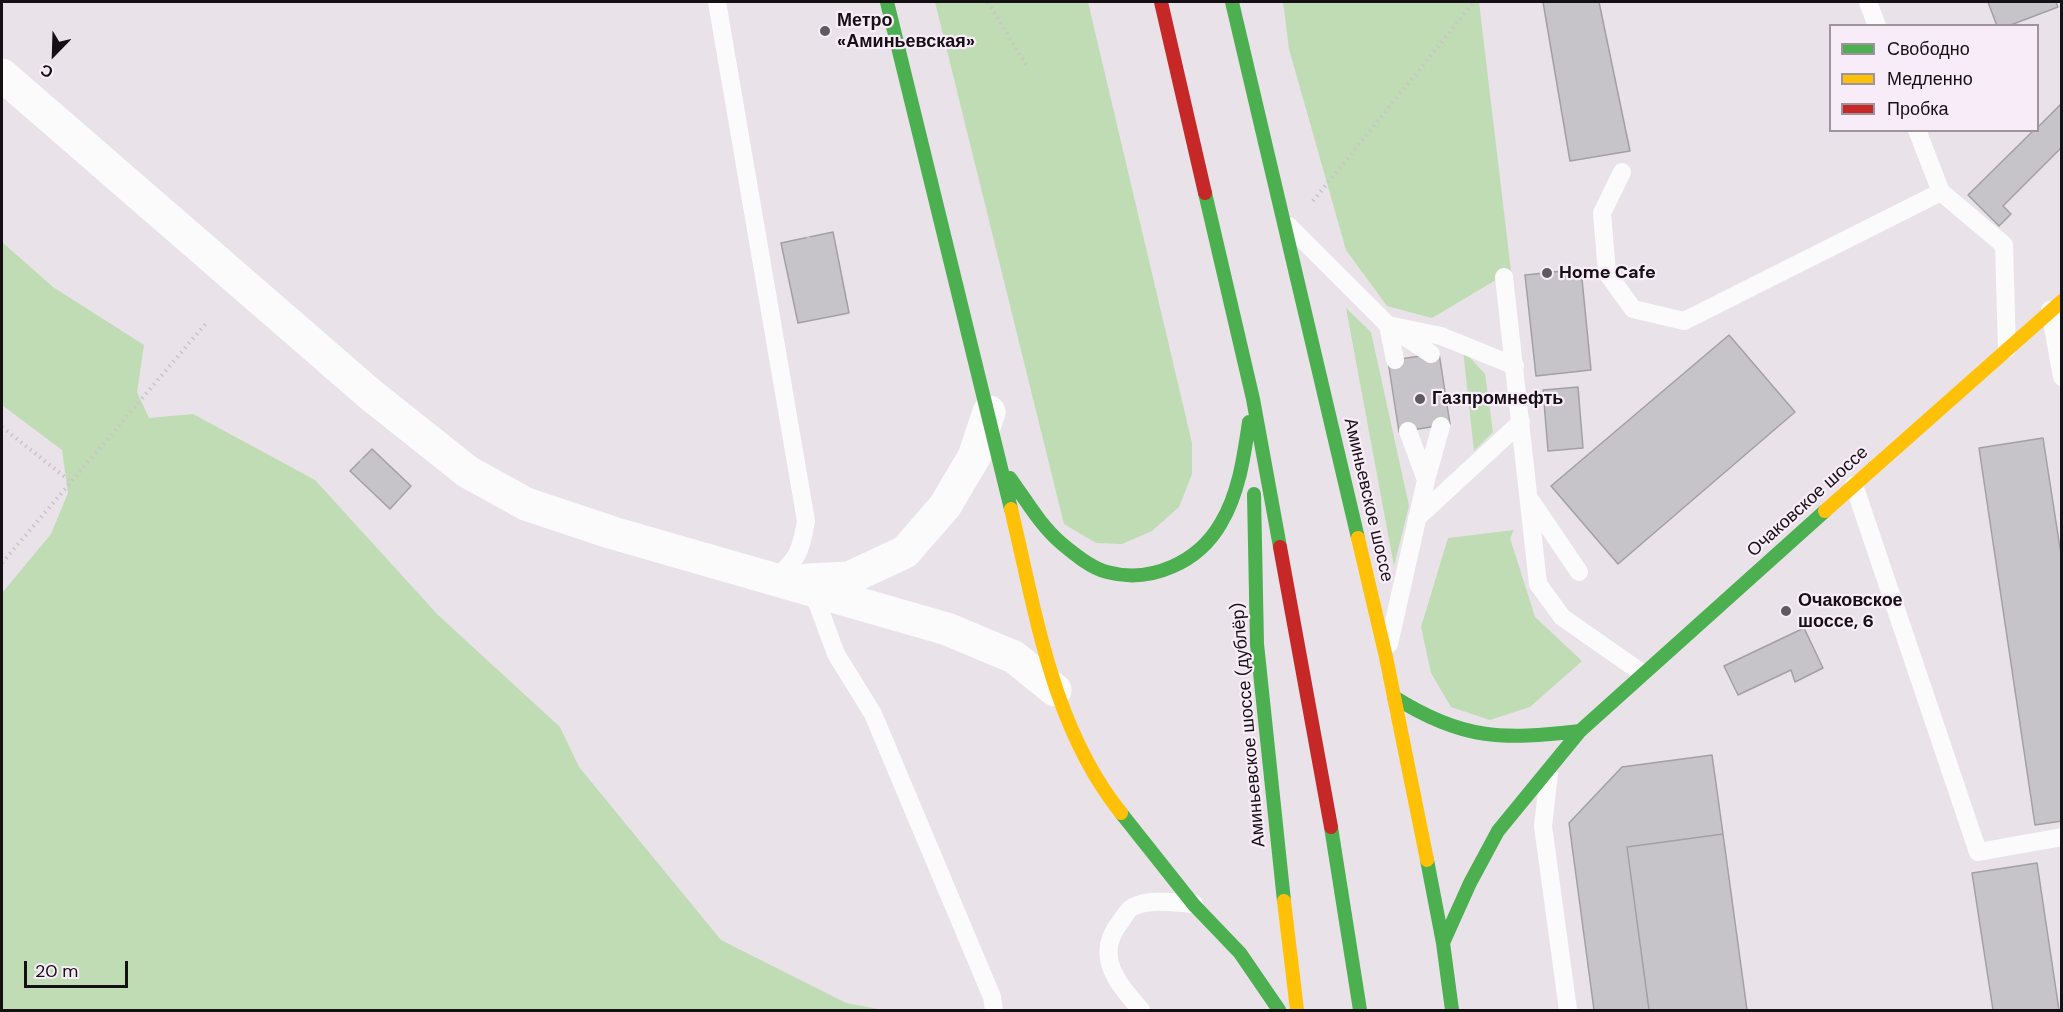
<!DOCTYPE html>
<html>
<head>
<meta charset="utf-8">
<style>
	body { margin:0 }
	#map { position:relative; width:2063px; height:1012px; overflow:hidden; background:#e9e2e9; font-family:"DM Sans",sans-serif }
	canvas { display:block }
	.frame { position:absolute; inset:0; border:3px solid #141014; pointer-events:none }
	.legend { position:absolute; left:1829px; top:24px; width:210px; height:108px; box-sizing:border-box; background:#f9ecf9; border:2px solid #9d949d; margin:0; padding:8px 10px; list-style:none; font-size:18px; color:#141014 }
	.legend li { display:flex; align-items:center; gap:12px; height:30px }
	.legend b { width:30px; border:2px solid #9d949d }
	.north { position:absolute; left:24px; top:24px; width:60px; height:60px; -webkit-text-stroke:4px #f9ecf9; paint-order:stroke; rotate:203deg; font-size:16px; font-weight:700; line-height:24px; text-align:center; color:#141014 }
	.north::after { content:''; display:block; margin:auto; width:21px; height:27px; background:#141014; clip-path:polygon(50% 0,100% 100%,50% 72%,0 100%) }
	.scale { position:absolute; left:24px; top:961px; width:104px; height:27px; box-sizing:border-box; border:3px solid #141014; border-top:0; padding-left:8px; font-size:18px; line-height:21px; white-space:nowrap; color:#141014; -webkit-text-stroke:4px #f9ecf9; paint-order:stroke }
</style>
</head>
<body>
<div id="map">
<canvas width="2063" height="1012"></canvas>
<div class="frame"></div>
<ul class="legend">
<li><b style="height:8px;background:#4caf50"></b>Свободно</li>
<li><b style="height:8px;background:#ffc107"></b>Медленно</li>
<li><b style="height:8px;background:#c62828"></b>Пробка</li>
</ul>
<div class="north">С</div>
<div class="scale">20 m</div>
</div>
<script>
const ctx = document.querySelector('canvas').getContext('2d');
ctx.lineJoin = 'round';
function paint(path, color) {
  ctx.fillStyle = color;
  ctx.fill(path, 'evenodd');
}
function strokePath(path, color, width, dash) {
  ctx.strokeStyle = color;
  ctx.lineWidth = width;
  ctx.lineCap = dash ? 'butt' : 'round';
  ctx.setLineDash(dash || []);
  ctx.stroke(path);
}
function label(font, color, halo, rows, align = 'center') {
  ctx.font = font + ' "DM Sans",sans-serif';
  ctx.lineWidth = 4.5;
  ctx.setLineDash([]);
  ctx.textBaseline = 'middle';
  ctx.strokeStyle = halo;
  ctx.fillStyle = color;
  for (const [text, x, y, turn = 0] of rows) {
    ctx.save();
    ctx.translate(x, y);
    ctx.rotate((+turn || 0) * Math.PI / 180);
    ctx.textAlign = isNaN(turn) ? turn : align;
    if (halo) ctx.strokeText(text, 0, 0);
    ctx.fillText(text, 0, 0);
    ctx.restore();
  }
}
const green = new Path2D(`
	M935,2H1088L1192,443V474L1179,507L1152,531L1122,544L1096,543L1064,524Z
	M1283,2H1479L1511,271L1432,318L1387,306L1346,250L1289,49Z
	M2,242L53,287L144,345L137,392L149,418L193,414L315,480L438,615L560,727L579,767L721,940L846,1003L883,1010H2V593L51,534L68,493L62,450L2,405Z
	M1346,308L1371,332L1409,506L1394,566Z
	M1463,350L1485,374L1493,432L1474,451Z
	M1514,530L1510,538L1535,617L1582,661L1530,707L1490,720L1451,707L1431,673L1421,627L1448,538Z`);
const building = new Path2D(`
	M1543,2H1599L1630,151L1570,161Z
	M1988,2H2056L2058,7L2008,26H1997Z
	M2062,103V147L2003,206L2011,214L1999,226L1968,195L2034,130H2038V127Z
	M833,232L849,313L798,323L781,243Z
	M1581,269L1591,370L1536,376L1525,275Z
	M1729,335L1795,412L1618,564L1551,486Z
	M1439,353L1450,424L1399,432L1388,361Z
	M1578,387L1583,448L1548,451L1543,390Z
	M2043,438L2062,561V821L2035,825L1979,448Z
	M372,449L411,486L390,509L350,471Z
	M1804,628L1823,668L1795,682L1791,670L1738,695L1724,666Z
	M1712,755L1723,834L1627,847L1649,1010H1594L1569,823L1622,767Z
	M1723,834L1747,1010H1649L1627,847Z
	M2037,863L2059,1010H1993L1972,873Z`);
const path = new Path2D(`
	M988,2L1026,65
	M1313,201L1474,2
	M808,237L825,318
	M2,427L71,482
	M361,460L399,499
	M2,563L208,321`);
const lane = new Path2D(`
	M717,2L806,521C801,550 798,560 775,578
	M1868,2L1877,26
	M1917,130L1941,192
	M1622,172L1602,213L1607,273L1633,309L1684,321L1941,192L2004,245L2007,349
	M1289,226L1388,325L1395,360
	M1504,277L1538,584L1562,617L1642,673
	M2050,310L2062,377
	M1388,325L1441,336L1515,366
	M1395,330L1431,354
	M1426,480L1441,426
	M1854,485L1978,852L2062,837
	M1531,501L1579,572
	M1417,518L1521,422
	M812,589L836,654L873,714L992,997L994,1010
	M1389,644L1426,480L1408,431
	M1549,774L1543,826L1568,1010
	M1141,1010C1117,983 1093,955 1121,921C1124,917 1128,909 1133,907C1151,898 1175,903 1194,904`);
const street = new Path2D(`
	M2,75L371,395L468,472L526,504L613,533L947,629L1014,657L1055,690
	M807,580L849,578L905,552L945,506L974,457L989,412`);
const fast = new Path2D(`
	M887,2L1011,509
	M1232,2L1358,538
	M1205,193L1253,399L1280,547
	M1010,478C1026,500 1040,525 1061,543C1074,554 1091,568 1107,572C1151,584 1199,562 1221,523C1239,493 1244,456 1249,422
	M1254,494L1257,644L1284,901
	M1394,697C1462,740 1502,740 1580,731
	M1121,813L1194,905L1240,953L1279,1010
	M1331,827L1360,1010
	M1427,860L1443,943L1452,1010
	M1443,943L1470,883L1498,831L1580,731L1825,511`);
const slow = new Path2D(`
	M1011,509C1036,613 1052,727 1121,813
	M1825,511L2062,301
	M1358,538L1386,657L1427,860
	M1284,901L1297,1010`);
const jam = new Path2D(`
	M1161,2L1205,193
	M1280,547L1331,827`);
const markers = [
	[825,31,6,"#5f5a5f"],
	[1547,273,6,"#5f5a5f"],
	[1420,399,6,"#5f5a5f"],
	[1786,611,6,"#5f5a5f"]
];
const poiNames = [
	["Метро",837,21],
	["«Аминьевская»",837,42],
	["Home Cafe",1559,273],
	["Газпромнефть",1432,399],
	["Очаковское",1798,601],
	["шоссе, 6",1798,622]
];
const streetNames = [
	["Аминьевское шоссе",1368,500,77],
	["Очаковское шоссе",1808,502,-42],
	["Аминьевское шоссе (дублёр)",1249,725,-95]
];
paint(green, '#bfdcb4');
paint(building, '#c6c3c9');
strokePath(building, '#a3a0a5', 1.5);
strokePath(path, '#c8c5c8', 4, [1.5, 4.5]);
strokePath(lane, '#fcfbfc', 18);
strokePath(street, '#fcfbfc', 33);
strokePath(fast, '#4caf50', 14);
strokePath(slow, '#ffc107', 14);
strokePath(jam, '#c62828', 14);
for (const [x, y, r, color] of markers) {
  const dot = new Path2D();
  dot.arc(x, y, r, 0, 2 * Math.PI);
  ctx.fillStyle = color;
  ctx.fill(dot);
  strokePath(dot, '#f9ecf9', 2);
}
label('bold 18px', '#141014', '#f9ecf9', poiNames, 'left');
label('18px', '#141014', '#f9ecf9', streetNames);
</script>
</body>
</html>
